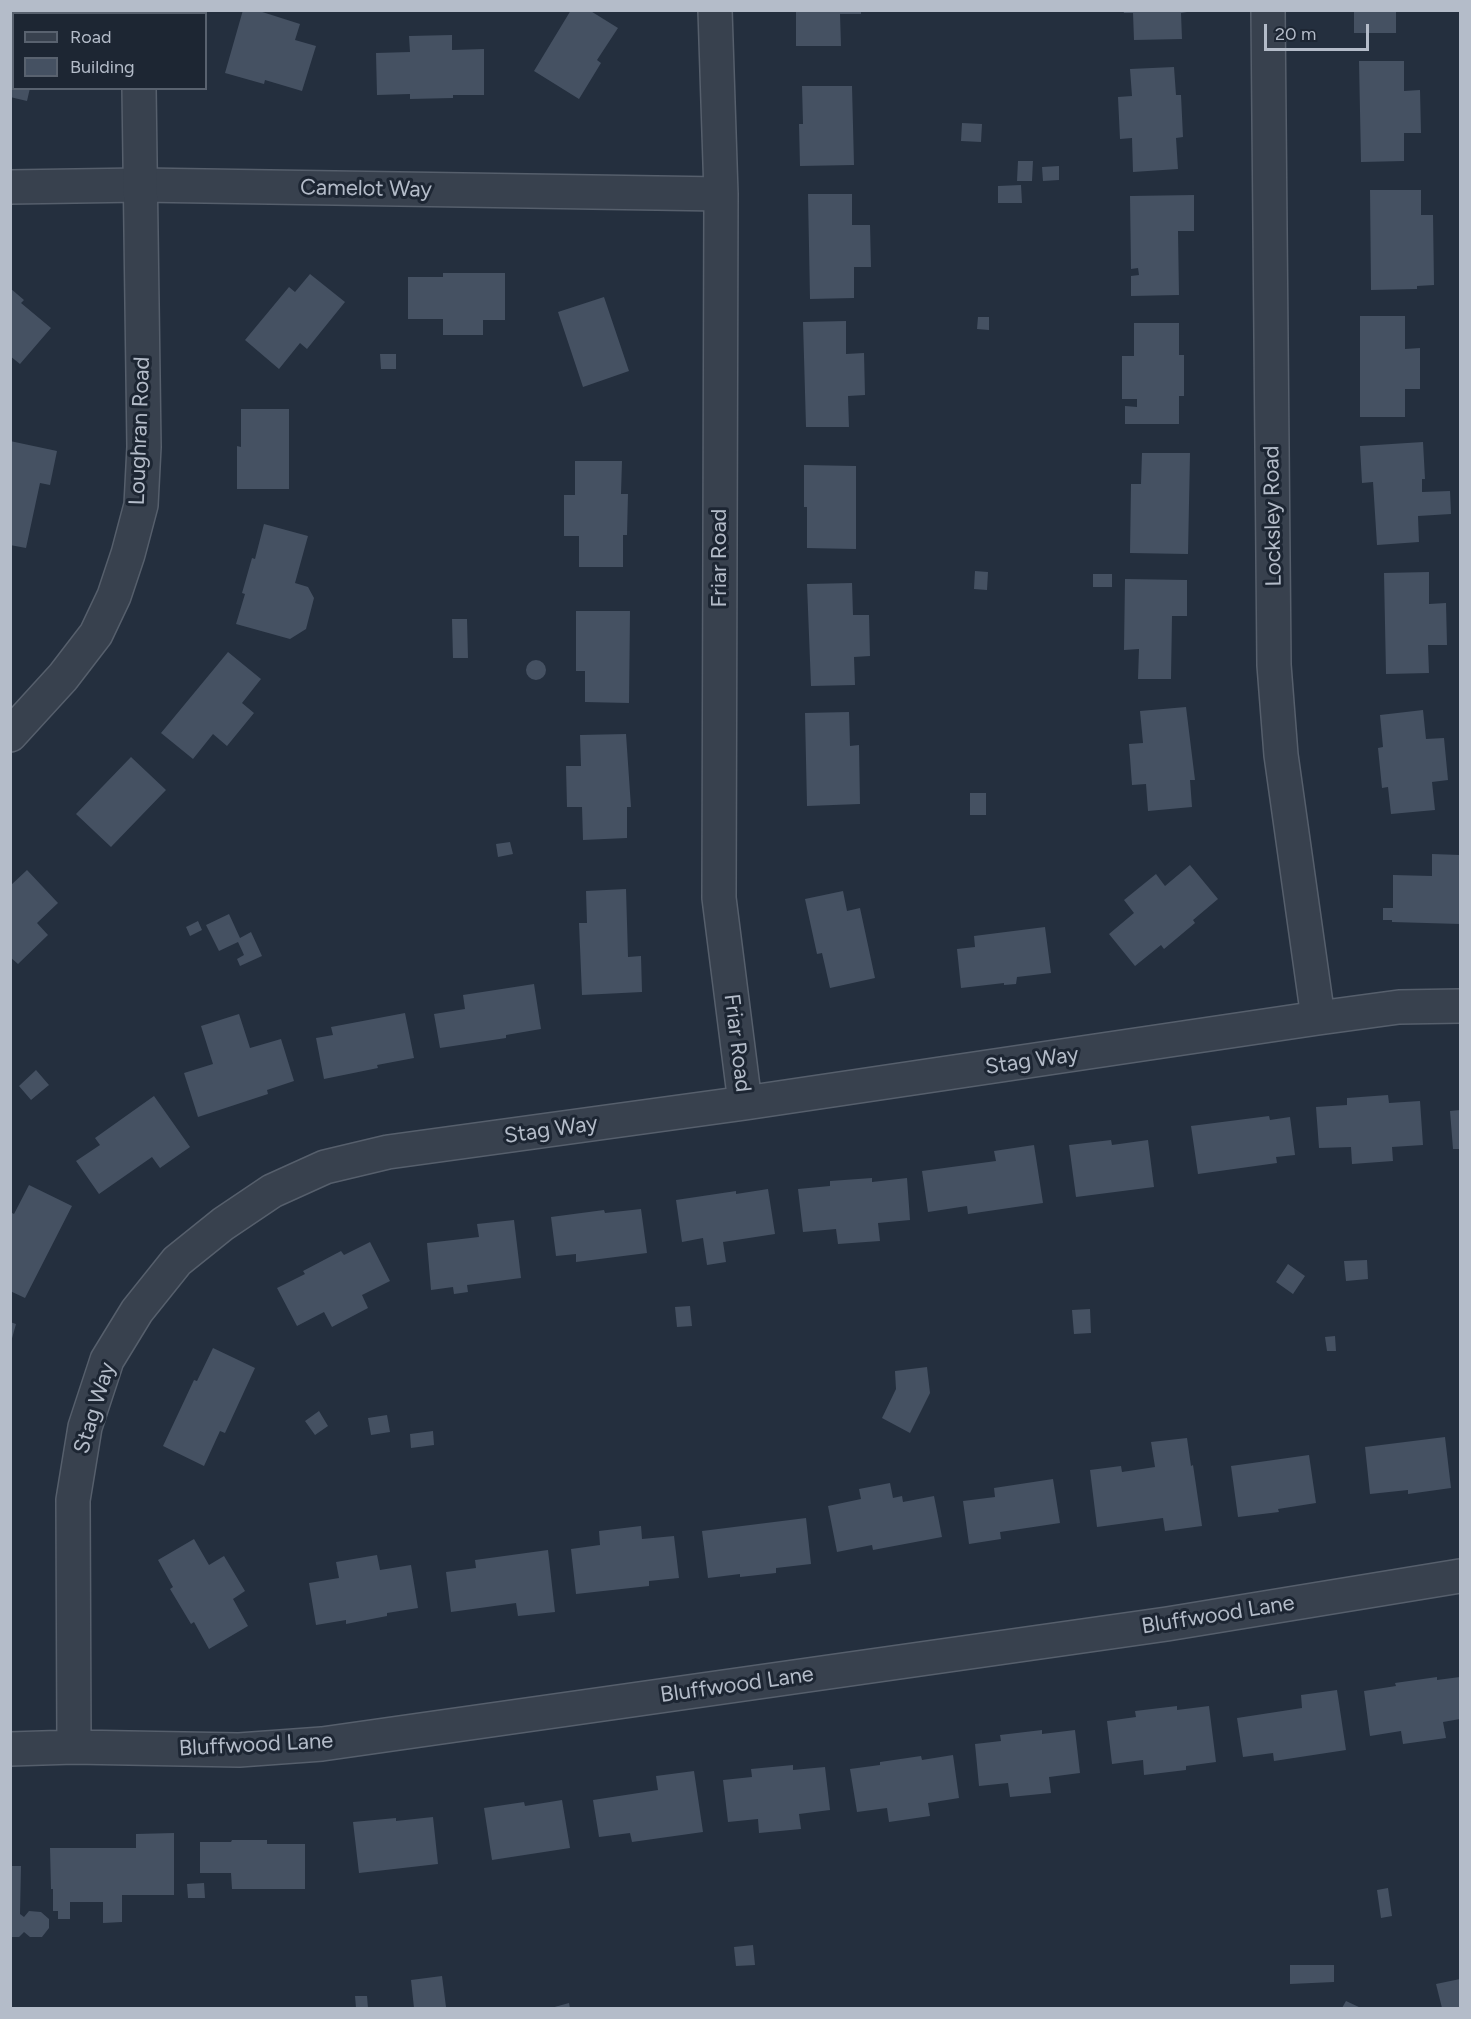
<!DOCTYPE html>
<html>
<head>
<meta charset="utf-8">
<style>
	body { margin:0 }
	#map { position:relative; width:1471px; height:2019px; overflow:hidden; background:#242f3e; font-family:Figtree,sans-serif }
	canvas { display:block }
	.frame { position:absolute; inset:0; border:12px solid #b4bcc9; pointer-events:none }
	.legend { position:absolute; left:12px; top:12px; width:195px; height:78px; box-sizing:border-box; background:#1d2633; border:2px solid #59626f; margin:0; padding:8px 10px; list-style:none; font-size:18px; color:#b4bcc9 }
	.legend li { display:flex; align-items:center; gap:12px; height:30px }
	.legend b { width:30px; border:2px solid #59626f }
	.scale { position:absolute; left:1264px; top:24px; width:105px; height:27px; box-sizing:border-box; border:3px solid #b4bcc9; border-top:0; padding-left:8px; font-size:18px; line-height:21px; white-space:nowrap; color:#b4bcc9; -webkit-text-stroke:4px #1d2633; paint-order:stroke }
</style>
</head>
<body>
<div id="map">
<canvas width="1471" height="2019"></canvas>
<div class="frame"></div>
<ul class="legend">
<li><b style="height:8px;background:#38414e"></b>Road</li>
<li><b style="height:16px;background:#455162"></b>Building</li>
</ul>
<div class="scale">20 m</div>
</div>
<script>
const ctx = document.querySelector('canvas').getContext('2d');
ctx.lineJoin = 'round';
function paint(path, color) {
  ctx.fillStyle = color;
  ctx.fill(path, 'evenodd');
}
function strokePath(path, color, width, dash) {
  ctx.strokeStyle = color;
  ctx.lineWidth = width;
  ctx.lineCap = dash ? 'butt' : 'round';
  ctx.setLineDash(dash || []);
  ctx.stroke(path);
}
function label(font, color, halo, rows, align = 'center') {
  ctx.font = font + ' Figtree,sans-serif';
  ctx.lineWidth = 6;
  ctx.setLineDash([]);
  ctx.textBaseline = 'middle';
  ctx.strokeStyle = halo;
  ctx.fillStyle = color;
  for (const [text, x, y, turn = 0] of rows) {
    ctx.save();
    ctx.translate(x, y);
    ctx.rotate((+turn || 0) * Math.PI / 180);
    ctx.textAlign = isNaN(turn) ? turn : align;
    if (halo) ctx.strokeText(text, 0, 0);
    ctx.fillText(text, 0, 0);
    ctx.restore();
  }
}
const building = new Path2D(`
	M10,10H43L51,13L14,14V88H30L27,101L10,97Z
	M243,10H256L300,24L295,40L316,46L302,91L265,80L264,84L225,73Z
	M571,10H589L618,28L597,60L601,63L579,99L534,71Z
	M796,10H861V14H840L841,46H796Z
	M1123,10H1187V12L1181,13L1182,39L1134,40L1133,13H1124Z
	M1354,10H1396V33H1354Z
	M452,35V50L484,49V95H453V98L410,99V94L377,95L376,53L410,52L409,36Z
	M1359,61H1404V91L1420,90L1421,133H1404V161L1361,162Z
	M1174,67L1176,95H1181L1183,137L1176,138L1178,169L1133,172L1132,138L1120,139L1118,97L1132,96L1130,69Z
	M802,86H852L854,165L800,166L799,124H803Z
	M962,123L982,124L981,142L961,141Z
	M1018,161H1033L1032,181H1017Z
	M1059,166V180L1043,181L1042,167Z
	M1021,185L1022,203H998V186Z
	M1370,190H1421V215H1433L1434,285L1417,286V289L1371,290Z
	M808,194H852V225H870L871,267H854V298L810,299Z
	M1194,195V231H1178L1179,295L1131,296V276L1139,275L1138,268L1131,269L1130,196Z
	M443,273H505V320H483V335H443V319H408V277H443Z
	M310,274L345,302L307,349L300,343L279,369L245,340L289,287L295,292Z
	M10,288L24,300L21,303L51,328L20,364L10,356Z
	M604,297L629,371L583,387L558,312Z
	M1360,316H1405V349L1420,348V389H1405V417H1360Z
	M978,317H989V330L977,329Z
	M846,321V354L864,353L865,395L848,396L849,427H806L803,322Z
	M1134,323H1179V355H1184V396H1179V424H1125V406L1137,407V399H1122V356H1134Z
	M380,354H396V369H381Z
	M241,409H289V489H237V446L241,447Z
	M10,441L57,451L50,485L40,483L26,548L10,545Z
	M1423,442L1425,479H1422V492L1450,491L1451,514L1418,516L1419,542L1377,545L1373,482L1362,483L1360,446Z
	M1142,453H1190L1188,554L1130,553L1131,484H1141Z
	M575,461H622L621,494H628L627,535H623V567H579V536H564V495H575Z
	M804,465L856,466V549L807,548V507H804Z
	M264,524L308,536L295,583L308,587L314,598L306,629L290,639L236,624L245,594L242,593L252,558L255,559Z
	M975,571L988,572L987,590L974,589Z
	M1429,572V604L1446,603L1447,645H1428L1429,673L1386,674L1384,573Z
	M1093,574H1112V587H1093Z
	M1125,579L1187,580V616H1172L1171,679H1138L1139,649L1124,650Z
	M852,583L853,615H869L870,656L854,657L855,685L811,686L807,584Z
	M576,611H630L629,703L585,702V671H576Z
	M452,619H467L468,658H453Z
	M228,652L261,679L242,703L254,713L227,746L213,734L193,759L161,733Z
	M526 670a10 10 0 1 1 20 0a10 10 0 1 1-20 0Z
	M1186,707L1195,780H1190L1192,807L1148,811L1146,784L1132,785L1129,744L1143,743L1140,711Z
	M1423,710L1426,739L1444,738L1448,780L1432,782L1435,810L1391,814L1388,787L1382,788L1378,748L1383,747L1380,715Z
	M849,712L850,746L859,745L860,804L807,806L805,713Z
	M626,734L631,807H627V838L583,840L582,807H567L566,766H581L580,735Z
	M131,757L166,790L111,847L76,814Z
	M970,793H986V815H970Z
	M510,842L513,854L498,857L496,844Z
	M1432,854L1460,855V924L1392,922V920H1383V908H1393V875L1432,876Z
	M1190,865L1218,899L1193,920L1195,923L1164,949L1161,945L1135,966L1109,934L1134,913L1124,900L1156,874L1165,886Z
	M27,870L58,903L37,923L48,935L18,964L10,957V886Z
	M626,889L628,957L641,956L642,992L582,995L579,923H587L586,891Z
	M843,891L847,911L860,908L875,978L830,988L822,953L817,954L805,899Z
	M229,914L240,938L251,932L262,956L240,966L237,959L244,955L238,942L219,951L206,925Z
	M198,921L202,930L190,936L186,927Z
	M1045,927L1051,973L1017,977L1016,984L1004,985V983L961,988L957,949L975,947L974,936Z
	M534,984L541,1029L506,1035V1038L440,1048L434,1014L465,1009L463,995Z
	M405,1013L414,1058L377,1065L378,1068L324,1079L316,1038L333,1035L331,1027Z
	M239,1014L250,1048L281,1039L294,1081L267,1090L268,1094L198,1117L184,1073L213,1064L201,1026Z
	M36,1070L49,1085L31,1100L19,1086Z
	M1388,1095L1389,1103L1420,1101L1423,1145L1392,1147L1393,1161L1352,1164L1351,1147L1319,1148L1316,1107L1347,1105V1098Z
	M154,1096L190,1147L160,1168L152,1157L99,1194L76,1161L100,1145L95,1138Z
	M1460,1110V1149H1453L1450,1111Z
	M1269,1116L1270,1120L1290,1117L1295,1155L1276,1157L1277,1163L1198,1174L1191,1126Z
	M1111,1140L1112,1145L1148,1140L1154,1187L1076,1197L1069,1145Z
	M1034,1145L1043,1203L968,1214L967,1206L928,1212L922,1171L996,1161L994,1151Z
	M872,1178V1182L907,1178L910,1220L878,1223L880,1241L838,1244L836,1229L803,1232L798,1189L830,1186V1181Z
	M29,1185L72,1206L25,1298L10,1291V1212L14,1214Z
	M768,1189L775,1234L723,1242L726,1262L707,1265L703,1238L682,1242L676,1200L736,1191V1194Z
	M641,1209L647,1253L576,1262V1254L556,1256L551,1217L604,1210L605,1213Z
	M514,1220L521,1278L467,1285L468,1292L454,1294L453,1287L431,1290L427,1243L479,1237L477,1224Z
	M370,1242L390,1281L362,1295L368,1308L332,1327L324,1312L297,1326L277,1288L305,1274L303,1271L341,1251L344,1255Z
	M1367,1260L1368,1279L1346,1281L1344,1261Z
	M1288,1264L1305,1276L1293,1294L1276,1282Z
	M690,1306L692,1326L677,1327L675,1307Z
	M1090,1309L1091,1333L1074,1334L1072,1310Z
	M10,1322L16,1324L11,1342H10Z
	M1335,1336L1336,1351H1327L1325,1337Z
	M213,1348L255,1368L225,1433L220,1431L204,1466L163,1446L194,1380L197,1381Z
	M927,1367L930,1393L910,1433L882,1418L896,1389L895,1371Z
	M319,1411L328,1426L315,1435L305,1421Z
	M387,1415L390,1432L371,1435L368,1418Z
	M433,1431L434,1445L411,1448L410,1434Z
	M1445,1437L1451,1488L1408,1494V1490L1370,1494L1365,1447Z
	M1187,1438L1191,1466L1193,1465L1202,1526L1165,1531L1163,1518L1097,1527L1090,1470L1121,1466L1122,1472L1155,1467L1151,1442Z
	M1309,1455L1316,1503L1278,1509L1279,1512L1238,1517L1231,1466Z
	M1053,1479L1060,1523L1000,1532L1001,1539L969,1544L963,1501L995,1497L994,1488Z
	M890,1483L893,1498L902,1496L903,1502L934,1496L942,1537L873,1550L872,1545L837,1552L828,1506L861,1499L859,1489Z
	M806,1518L811,1564L776,1568V1573L740,1577V1574L708,1578L702,1531Z
	M641,1526L642,1539L674,1536L679,1578L649,1581V1586L576,1594L571,1549L600,1545L599,1531Z
	M194,1539L209,1565L224,1556L245,1591L233,1599L248,1626L209,1649L194,1622L191,1624L170,1589L173,1587L158,1560Z
	M548,1550L555,1612L518,1616L516,1603L451,1612L446,1572L476,1568L475,1560Z
	M377,1555L380,1570L411,1565L418,1608L387,1613V1616L346,1624V1620L316,1625L309,1583L339,1578L336,1562Z
	M1437,1677V1680L1460,1677V1719L1443,1722L1446,1738L1403,1744L1401,1731L1370,1736L1364,1691L1396,1686L1395,1683Z
	M1337,1690L1346,1750L1274,1761L1273,1753L1243,1757L1237,1718L1302,1708L1301,1695Z
	M1177,1706V1710L1209,1706L1216,1762L1186,1766V1770L1144,1775L1143,1760L1112,1764L1107,1721L1136,1717L1135,1711Z
	M1042,1730V1734L1075,1730L1080,1773L1049,1777L1051,1793L1010,1797L1008,1783L979,1786L975,1744L1001,1741L1000,1735Z
	M953,1755L959,1798L928,1803L930,1816L889,1822L887,1808L857,1812L850,1769L880,1765V1762L921,1756L922,1760Z
	M793,1765V1770L825,1767L830,1810L799,1814L801,1829L759,1833L758,1819L728,1822L723,1780L752,1777L751,1769Z
	M694,1771L703,1832L632,1842L630,1833L599,1837L593,1800L658,1790L656,1776Z
	M562,1800L570,1848L492,1860L484,1808L524,1802L525,1806Z
	M433,1817L438,1864L359,1873L353,1822L396,1818V1821Z
	M174,1833V1895H122V1922L103,1923V1902H70V1919H58V1911H53V1889H51L50,1848H136V1834Z
	M232,1840H267V1844H305V1889H232L231,1873H200V1842H231Z
	M10,1866H21L20,1914L24,1917L29,1911L41,1912L49,1919V1928L42,1937H30L24,1932L19,1937H10Z
	M204,1883L205,1898H188L187,1884Z
	M1388,1888L1392,1916L1381,1918L1377,1890Z
	M753,1945L755,1965L736,1966L734,1947Z
	M1290,1965H1334V1982L1290,1984Z
	M442,1976L446,2007L414,2008L411,1980Z
	M1460,1979V2008H1442L1436,1984Z
	M355,1996H367L368,2008H356Z
	M1346,2001L1361,2008H1342Z
	M569,2003L570,2008H551Z`);
const minor = new Path2D(`
	M715,10L721,194L719,898L745,1103
	M1268,10L1274,665L1281,755L1318,1018
	M10,187L141,185L721,194
	M74,1747L73,1500L85,1427L107,1360L137,1311L177,1261L223,1224L272,1191L325,1167L388,1152L745,1103L1318,1018L1399,1007L1460,1006
	M10,1749L74,1747L239,1750L322,1744L1167,1624L1460,1576`);
const tertiary = new Path2D(`
	M138,10V14
	M10,735L63,677L96,634L114,596L128,554L141,505L144,447L139,88`);
const streetNames = [
	["Camelot Way",366,189,1],
	["Loughran Road",140,431,-88],
	["Locksley Road",1273,516,-91],
	["Friar Road",720,558,-90],
	["Friar Road",737,1043,83],
	["Stag Way",1032,1061,-8],
	["Stag Way",551,1130,-8],
	["Stag Way",95,1408,-73],
	["Bluffwood Lane",1218,1615,-9],
	["Bluffwood Lane",737,1685,-8],
	["Bluffwood Lane",256,1745,-3]
];
paint(building, '#455162');
strokePath(minor, '#565f6c', 36);
strokePath(tertiary, '#565f6c', 36);
strokePath(minor, '#38414e', 33);
strokePath(tertiary, '#38414e', 33);
label('22px', '#b4bcc9', '#1d2633', streetNames);
</script>
</body>
</html>
